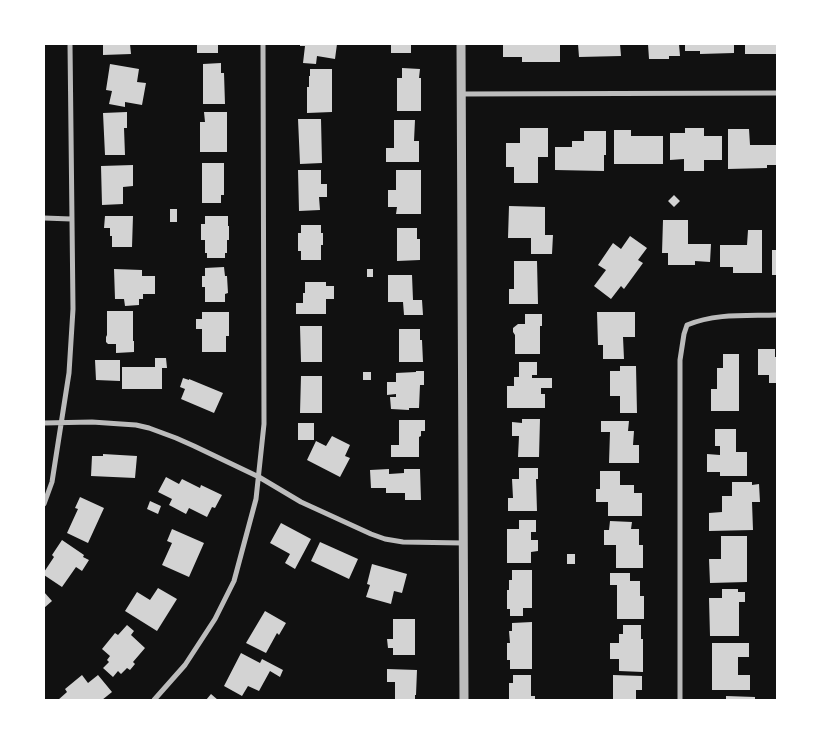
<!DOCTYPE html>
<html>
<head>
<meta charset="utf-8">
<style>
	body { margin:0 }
	#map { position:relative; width:821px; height:744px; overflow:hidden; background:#111; font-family:Arial,sans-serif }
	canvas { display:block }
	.frame { position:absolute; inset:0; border:45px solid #fff; pointer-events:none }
</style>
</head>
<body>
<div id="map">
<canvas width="821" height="744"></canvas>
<div class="frame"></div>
</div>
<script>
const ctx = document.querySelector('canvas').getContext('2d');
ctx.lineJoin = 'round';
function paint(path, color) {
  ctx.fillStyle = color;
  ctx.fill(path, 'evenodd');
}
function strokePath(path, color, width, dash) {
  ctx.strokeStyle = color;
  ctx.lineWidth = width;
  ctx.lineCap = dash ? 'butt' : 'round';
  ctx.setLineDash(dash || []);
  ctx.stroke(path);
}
const building = new Path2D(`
	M103,44H130L131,54L103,55Z
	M197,44H218V53H197Z
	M300,44H337L335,59L317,56L316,64L303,63L305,46H300Z
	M391,44H411V53H391Z
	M503,44H560V62H522V57H503Z
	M578,44H620L621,56L579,57Z
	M648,44H679L680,56H669V59H649Z
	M685,44H734V53L700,54V51H685Z
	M745,44H777V54H745Z
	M221,63V73H224L225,104H203V64Z
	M110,64L139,69L137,82L146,83L142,105L125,102V107L109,104L112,91L106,90Z
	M402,68L420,69L419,78H421V111H397V78H402Z
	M310,69H332V112L307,113V87H309V76H310Z
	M127,112V128H124L125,155H105L103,113Z
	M204,112H227V152H200V122H205Z
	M298,119H321L322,163L300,164Z
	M394,120H415L414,141H419V162H386V148H394Z
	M520,128H548V157H538V183H514V167H506V143H520Z
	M685,128H704V136H722V160H704V171H684V159L670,160V133H685Z
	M728,129H749L750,145H777V165H767V168L728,169Z
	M614,130H631V136H663V164H614Z
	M584,131H606V155H604V171L555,170V147H572V141H584Z
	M202,163H224V195H221V203H202Z
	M133,165V186L123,187V204L102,205L101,166Z
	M298,170H321V184H327V197H319L320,210L299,211Z
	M396,170H421V214H396L397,207H388V190H396Z
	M674,195L680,201L674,207L668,201Z
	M509,206L545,207V235H553L552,254H531V238H508Z
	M170,209H177V222H170Z
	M105,216H133L132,247H112V236H110V228H104Z
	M205,216H228V226H229V240H227V253H225V258H207V253H205V240H201V224H205Z
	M663,220H688V244H711L710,262L695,261V265H668V253H662Z
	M301,225H321V233H323V245H321V260H301V251H298V233H301Z
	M397,228H417V239H420V260L397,261Z
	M748,230H762V273H733V267H720V245H747Z
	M630,236L647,248L638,260L643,263L624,289L621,286L611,299L594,286L606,270L598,265L613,243L621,249Z
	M772,250H777V275H772Z
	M514,261H537L538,304H509V289H514Z
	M224,267L225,276H227L228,293L225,294V302H205V287H202V276H205V268Z
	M114,269L142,270V276H155V294H143V299H139V305L125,306L124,299H115Z
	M367,269H373V277H367Z
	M388,275H412L413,300H422L423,315H404L403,302H388Z
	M305,282H326V286H334V299H326V314H296V303H303V293H305Z
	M107,311H133V341H134V352L116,353V344H108L106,342V337L107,335Z
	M202,312H229V336H226V352H202V329H196V319H202Z
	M597,312H635V337H623L624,359H603V345H598Z
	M525,314H542V326H540V354H515V335L513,332V328L518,324H525Z
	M300,326H322V362H301Z
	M399,329H420V340H422L423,362H399Z
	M758,349H775V357H777V383H769V375H758Z
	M723,354H739V411H711V389H717V368H723Z
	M155,358H166L167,368H162V389H122V367H155Z
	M95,360H120V381L96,380Z
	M519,362H537V375H532V378H552V388H541V394H545V408H507V386H514V377H519Z
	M620,366H636L637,413H620V396H610V371H620Z
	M416,371H424V385H420L419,408H409V410L391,409L390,397H396V394L387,395V382H396V373L416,372Z
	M363,372H371V380H363Z
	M301,376H322V413H300Z
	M183,378L189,380V379L223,393L214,413L181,399L185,389L180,387Z
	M522,419H540L539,457H518L519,436H512V422L522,423Z
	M399,420H425V431H421V436L419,437V457H391V445H399Z
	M601,421H629L628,431H634L633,445H639V463H609L610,432H601Z
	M298,423H314V440H298Z
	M715,429H736V452H747V476H720V472H707V454L720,455V446H715Z
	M332,436L350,445L345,456L350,458L340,477L307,460L316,441L326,446Z
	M103,454L137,456L135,478L91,476L92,456H103Z
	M519,468H538V479H536L537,511H508V498H513L512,479H519Z
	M389,469V474L404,473V469H420L421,500H405V493H386V488H371L370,470Z
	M600,471H620V485H634V493H642V516H608V502H596V489H600Z
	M166,477L179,484L182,479L200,488L201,485L222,495L215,508L212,507L207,517L189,508L186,514L169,505L172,499L158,492Z
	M732,482H752V485L759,484L760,502H752L753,530L709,531V513L722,512V496H732Z
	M80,497L104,508L88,543L67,533L78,509L75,508Z
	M150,501L161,506L158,514L147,509Z
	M519,520H536V532H531V540H538V551L531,552V563H507V529H519Z
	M610,521L632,522L631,529H639V545H643V568H616V545H604V530H609Z
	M281,523L311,539L295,569L285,563L290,554L270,543Z
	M172,529L204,543L189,577L162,565L172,543L167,541Z
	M721,536H747V582L710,583L709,559H721Z
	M62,540L84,555L83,557L89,560L82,571L76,567L62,587L44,575V572L54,557L52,555Z
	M320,542L358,559L349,579L311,561Z
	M567,554H575V564H567Z
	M372,564L407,574L402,593L394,591L391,604L366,597L370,585L367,584Z
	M512,570H532V608H523V616H510V609H507V590H509V580H512Z
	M610,573H630V581H640V596H644V619H617V585H610Z
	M158,588L177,599L157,631L125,611L137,592L150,600Z
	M722,589H738V592H745V602H739V636H710L709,598H722Z
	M44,592L52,601L44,608Z
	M265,611L286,623L279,635L277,633L266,653L246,643Z
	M393,619H415V655H393V648H388L387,639H393Z
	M532,622V669H510V660H507V643H510L509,631H512V623Z
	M127,625L134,631L131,635L145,648L133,662L135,664L130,670L127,668L121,674L118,671L113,677L103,668L109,662L107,660L110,656L102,649L115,633L118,635Z
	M623,625H641V639H643V672L619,671V659H610V643H619V634H623Z
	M712,643H749V657H738V675H750V690H712Z
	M241,653L260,663L262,659L283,670L280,677L270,671L259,691L248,686L242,696L224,686Z
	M387,669L417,670L416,695H415V700H395V682H387Z
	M82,675L88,683L98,675L112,692L102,700H58L67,692L65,689Z
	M513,675H531V696H535V700H509V683H513Z
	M613,675L642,676V690H636V700H613Z
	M211,694L218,700H206Z
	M726,696L755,697V700H726Z`);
const minor = new Path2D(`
	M462,94L777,93
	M44,218L71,219
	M44,423L92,422L121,424L136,425L149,428L176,438L194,446L259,477L301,502L371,534L385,539L403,542L463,543
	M44,504L52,482L69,373L73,309L70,44
	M154,700L185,665L215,619L234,581L256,499L264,424L263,44
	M680,700V360L684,334L687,325C716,313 747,316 777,315`);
const tertiary = new Path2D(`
	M461,44L464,700`);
paint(building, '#d3d3d3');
strokePath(minor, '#bcbcbc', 5);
strokePath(tertiary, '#bcbcbc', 9);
</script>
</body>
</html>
